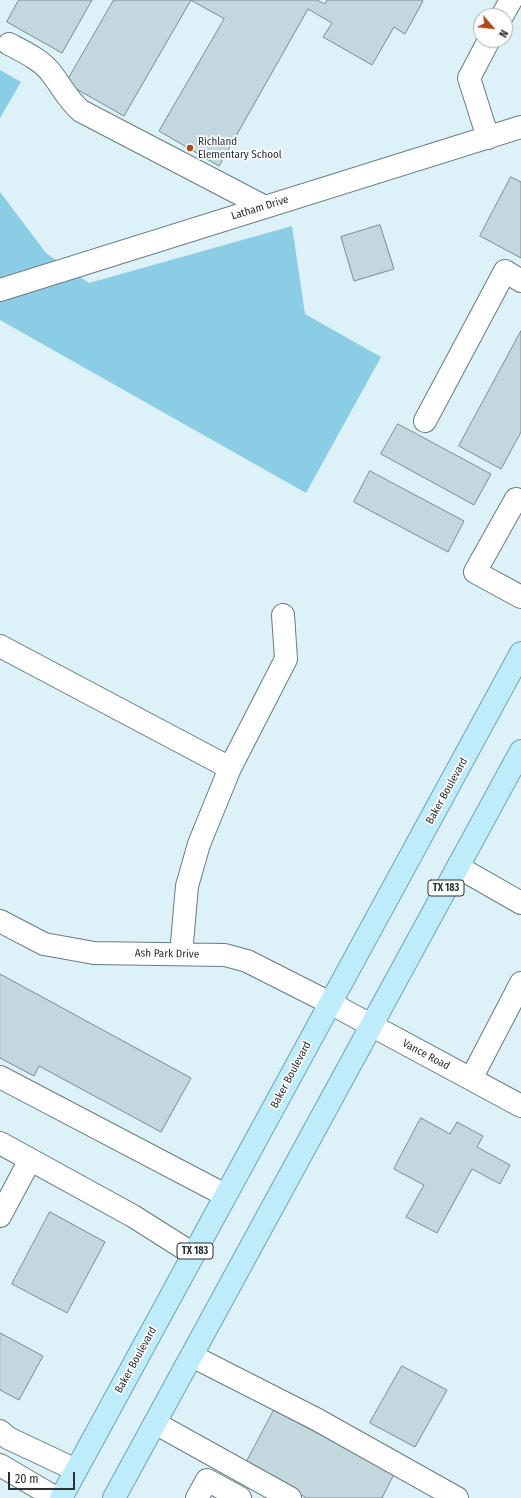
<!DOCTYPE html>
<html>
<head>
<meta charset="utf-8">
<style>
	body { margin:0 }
	#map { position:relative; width:521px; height:1498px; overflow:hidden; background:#dcf1f8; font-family:"Fira Sans Condensed",sans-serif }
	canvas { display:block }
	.north { position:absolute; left:473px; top:8px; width:40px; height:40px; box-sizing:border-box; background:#fff; border:1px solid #a9adae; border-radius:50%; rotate:118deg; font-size:11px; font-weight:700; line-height:16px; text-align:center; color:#293134 }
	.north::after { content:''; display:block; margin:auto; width:14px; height:18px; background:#ae481b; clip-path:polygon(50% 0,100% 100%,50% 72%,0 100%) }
	.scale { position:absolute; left:8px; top:1472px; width:67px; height:18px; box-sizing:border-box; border:2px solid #293134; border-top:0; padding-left:5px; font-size:12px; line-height:14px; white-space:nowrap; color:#293134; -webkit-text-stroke:3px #fff; paint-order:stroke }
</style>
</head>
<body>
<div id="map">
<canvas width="521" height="1498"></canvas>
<div class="north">N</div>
<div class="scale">20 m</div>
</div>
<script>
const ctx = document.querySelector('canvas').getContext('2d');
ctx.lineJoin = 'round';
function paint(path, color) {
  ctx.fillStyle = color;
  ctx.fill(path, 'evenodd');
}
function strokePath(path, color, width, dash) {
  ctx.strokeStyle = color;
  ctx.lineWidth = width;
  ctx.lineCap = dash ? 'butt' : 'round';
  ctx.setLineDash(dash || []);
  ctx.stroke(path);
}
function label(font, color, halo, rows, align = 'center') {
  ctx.font = font + ' "Fira Sans Condensed",sans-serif';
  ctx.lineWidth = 3.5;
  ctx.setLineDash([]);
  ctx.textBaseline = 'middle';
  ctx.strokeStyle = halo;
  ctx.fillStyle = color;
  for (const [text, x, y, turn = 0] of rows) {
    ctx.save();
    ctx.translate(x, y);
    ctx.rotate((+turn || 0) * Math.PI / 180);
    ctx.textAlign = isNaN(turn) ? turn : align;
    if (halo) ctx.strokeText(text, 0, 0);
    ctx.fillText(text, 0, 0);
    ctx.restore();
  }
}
const green = new Path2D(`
	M0,70L21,82L0,118Z
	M0,192L46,253L89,283L292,226L305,314L381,357L306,493L0,320Z`);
const building = new Path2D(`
	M19,0H92L62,53L7,22Z
	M114,0H191L124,116L66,83Z
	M191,0H317L325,4L327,0H421L423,1L405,34L394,27L372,65L323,37L332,23L308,9L219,166L159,131L224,19Z
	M511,177L521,182V258L480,236Z
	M380,225L394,269L354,281L341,237Z
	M521,331V432L501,469L459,446Z
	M398,424L491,474L474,505L381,454Z
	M370,471L464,521L448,552L354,502Z
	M0,974L191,1078L161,1132L39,1066L34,1076L0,1058Z
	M421,1118L450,1134L457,1122L483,1136L477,1147L510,1165L500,1184L472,1169L437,1233L406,1217L424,1185L394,1169Z
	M50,1212L105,1242L67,1313L12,1284Z
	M0,1333L43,1356L19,1400L0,1390Z
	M402,1366L447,1390L415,1447L370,1423Z
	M274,1410L394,1474L382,1498H307L245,1465Z`);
const minor = new Path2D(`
	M502,16L511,0
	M9,44C24,52 42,60 52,74C62,87 68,100 81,111L263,206
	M488,138L469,78L489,40
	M0,290L521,127
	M425,421L505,271L521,281
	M516,499L475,572L521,597
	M0,646L230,768
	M458,867L521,903
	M0,921L44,944L94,953L225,955L247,961L330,1003L521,1106
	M181,954L187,886L199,844L230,768L286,659L283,615
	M0,1077L225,1195
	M471,1079L521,983
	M0,1143L133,1216L193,1254
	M0,1216L30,1160
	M192,1356L316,1419L457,1498
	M155,1423L290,1498
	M0,1431L8,1438L76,1470
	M0,1465L56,1498
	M197,1498L207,1480L240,1498`);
const major = new Path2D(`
	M61,1498L521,653
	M114,1498L521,751`);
const markers = [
	[190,148,4,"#ae481b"]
];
const shields = [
	[446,888,36],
	[195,1251,36]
];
const shieldNames = [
	["TX 183",446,888],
	["TX 183",195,1251]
];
const poiNames = [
	["Richland",198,142],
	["Elementary School",198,155]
];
const streetNames = [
	["Latham Drive",260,208,-17],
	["Baker Boulevard",447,791,-61],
	["Ash Park Drive",167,954,1],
	["Vance Road",426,1055,28],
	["Baker Boulevard",291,1075,-62],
	["Baker Boulevard",136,1360,-61]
];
paint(green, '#8bcde4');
paint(building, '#c3d7de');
strokePath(building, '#798b92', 1);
strokePath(minor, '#687b81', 24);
strokePath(major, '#6da2b4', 24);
strokePath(minor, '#fff', 22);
strokePath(major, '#beecfb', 22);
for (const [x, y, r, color] of markers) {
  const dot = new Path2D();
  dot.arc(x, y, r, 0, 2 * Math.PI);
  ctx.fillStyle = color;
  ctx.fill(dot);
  strokePath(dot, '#fff', 1.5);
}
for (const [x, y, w] of shields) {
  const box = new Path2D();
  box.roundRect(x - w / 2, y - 8, w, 16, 3);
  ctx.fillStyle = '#fff';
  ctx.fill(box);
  strokePath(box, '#293134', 1);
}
label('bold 10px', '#293134', null, shieldNames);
label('11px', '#293134', '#fff', poiNames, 'left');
label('11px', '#293134', '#fff', streetNames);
</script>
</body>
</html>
